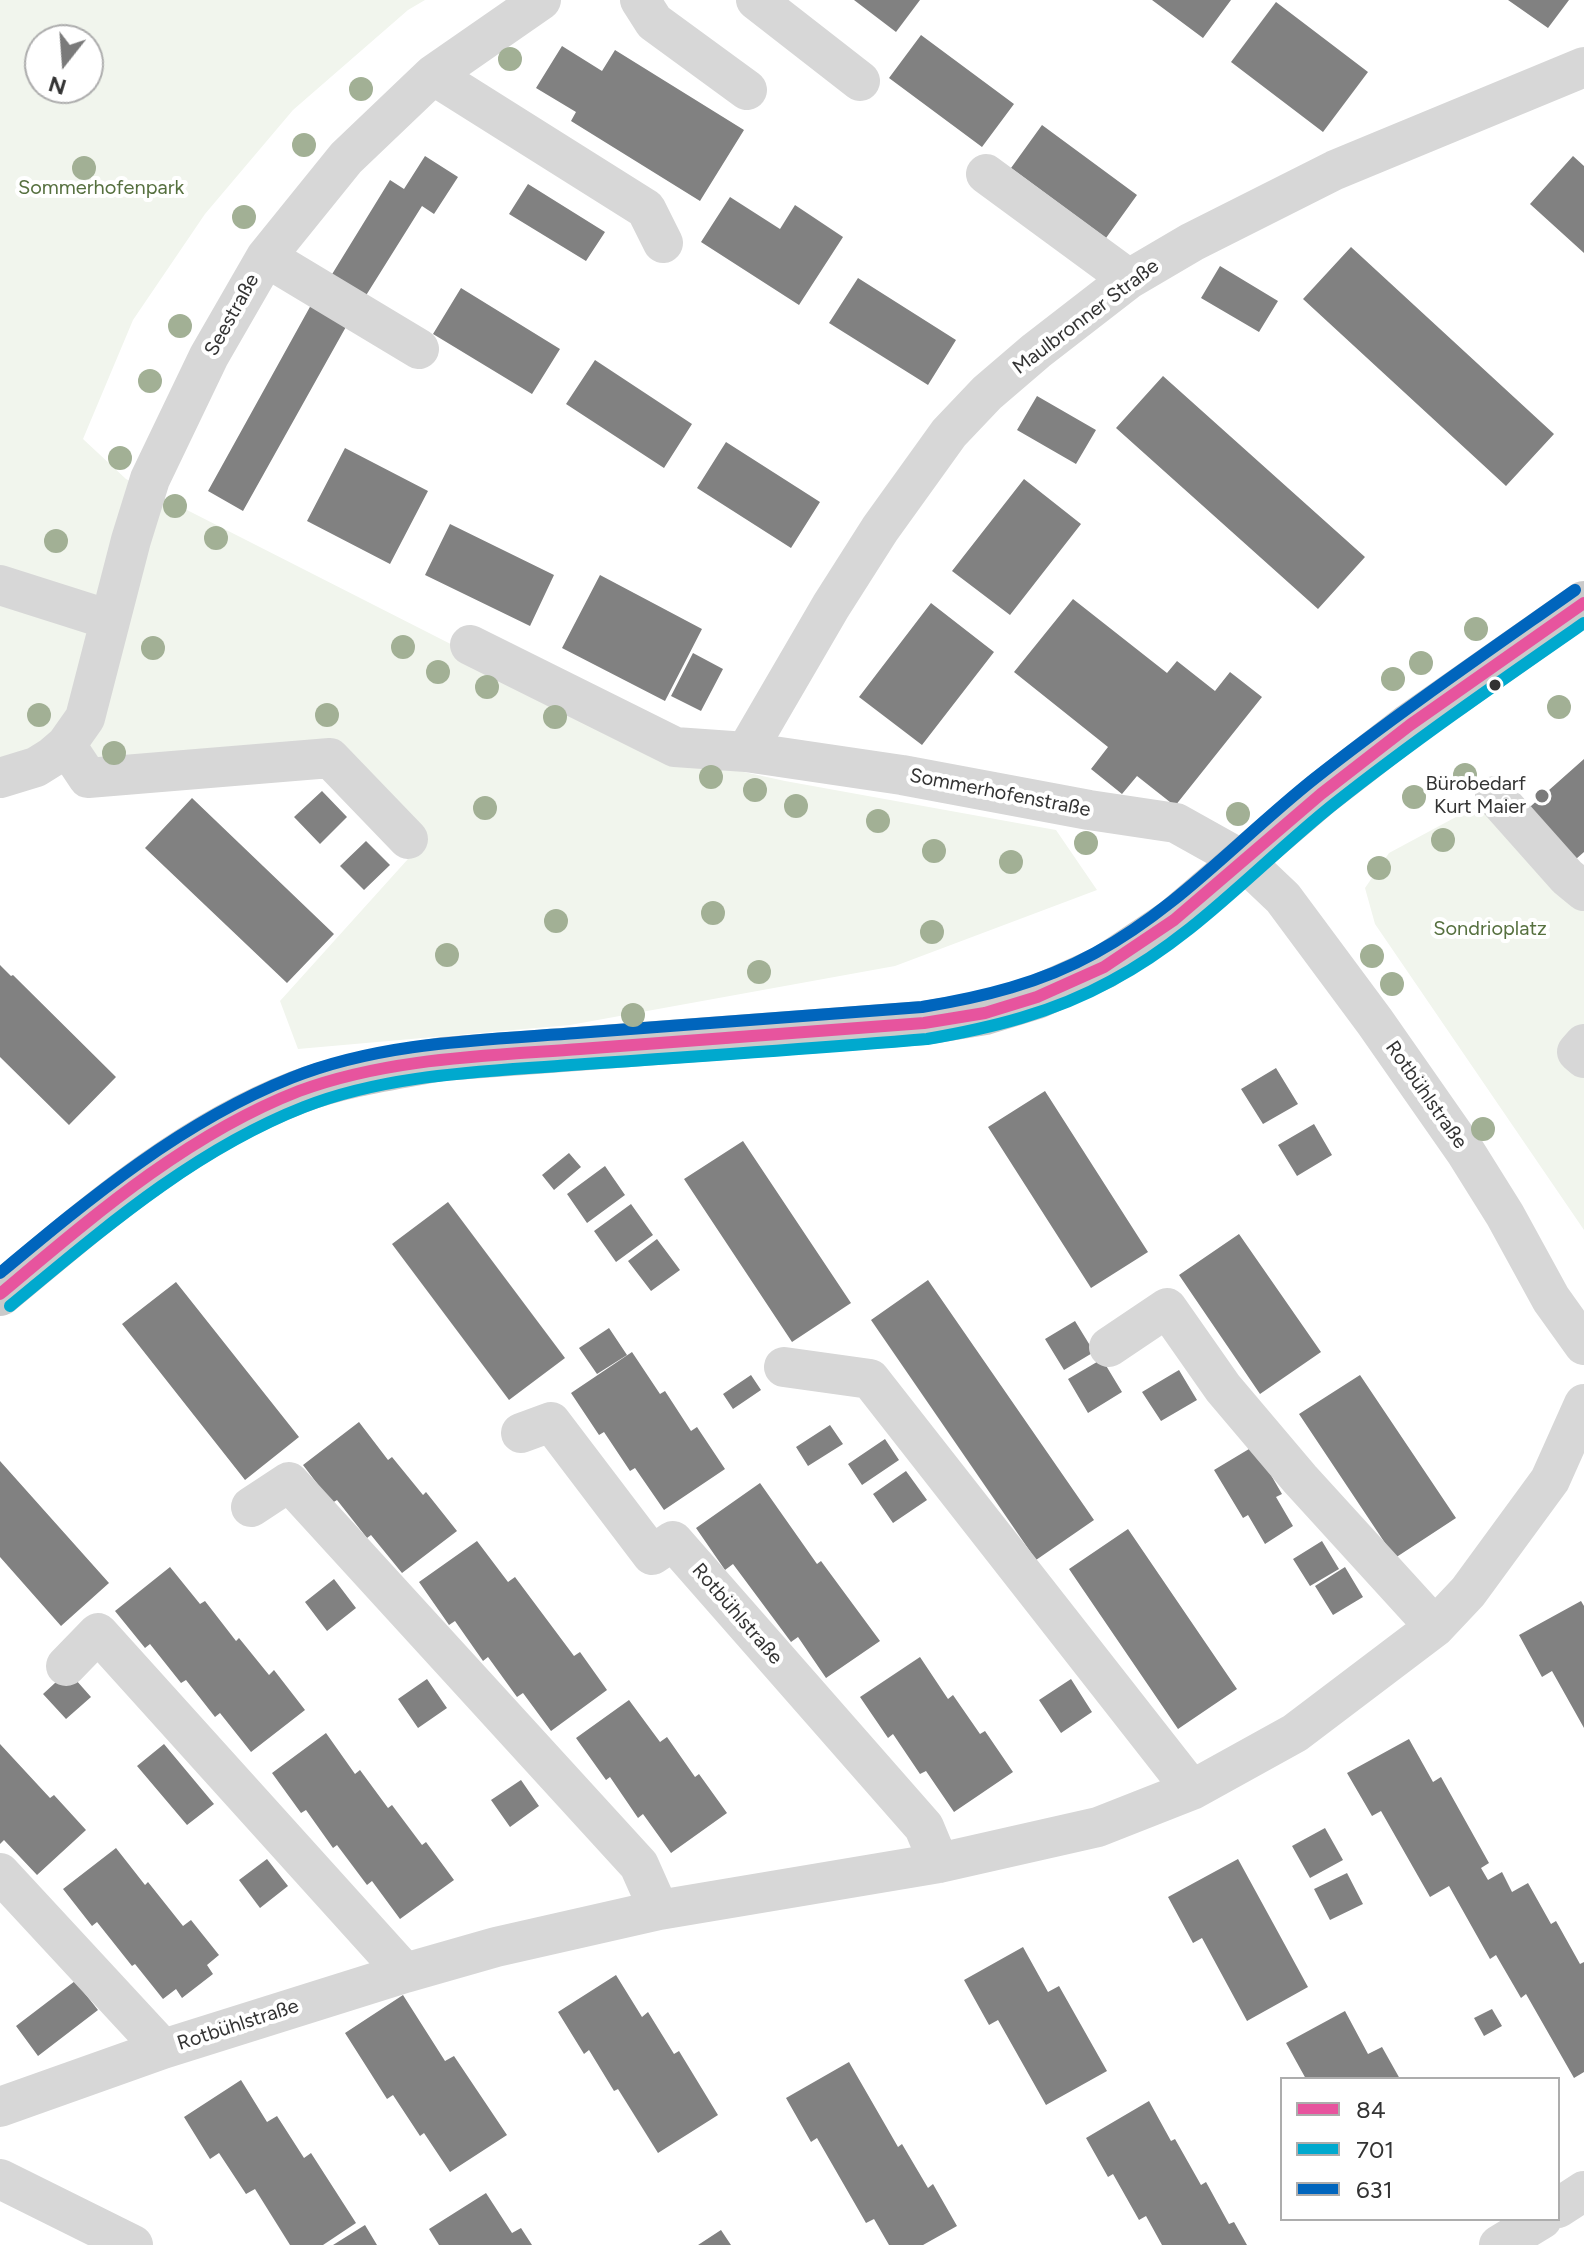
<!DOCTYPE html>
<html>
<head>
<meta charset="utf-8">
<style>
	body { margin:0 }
	#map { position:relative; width:1584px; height:2245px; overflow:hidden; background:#fff; font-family:Figtree,sans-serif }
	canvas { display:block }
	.legend { position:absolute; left:1280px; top:2077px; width:280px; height:144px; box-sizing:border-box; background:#fff; border:2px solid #adadad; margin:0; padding:10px 14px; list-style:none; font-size:24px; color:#333 }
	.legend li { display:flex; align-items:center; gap:16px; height:40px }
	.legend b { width:40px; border:2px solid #adadad }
	.north { position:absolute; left:24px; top:24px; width:80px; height:80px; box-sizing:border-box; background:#fff; border:2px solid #adadad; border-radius:50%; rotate:197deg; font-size:22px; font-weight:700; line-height:32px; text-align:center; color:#333 }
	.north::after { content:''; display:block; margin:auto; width:28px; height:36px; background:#7a7a7a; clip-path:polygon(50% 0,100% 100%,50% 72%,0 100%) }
</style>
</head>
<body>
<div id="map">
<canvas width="1584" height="2245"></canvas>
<ul class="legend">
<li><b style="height:10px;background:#e7549e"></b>84</li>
<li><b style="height:10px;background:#00a9ce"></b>701</li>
<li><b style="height:10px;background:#0065bd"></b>631</li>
</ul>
<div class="north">N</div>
</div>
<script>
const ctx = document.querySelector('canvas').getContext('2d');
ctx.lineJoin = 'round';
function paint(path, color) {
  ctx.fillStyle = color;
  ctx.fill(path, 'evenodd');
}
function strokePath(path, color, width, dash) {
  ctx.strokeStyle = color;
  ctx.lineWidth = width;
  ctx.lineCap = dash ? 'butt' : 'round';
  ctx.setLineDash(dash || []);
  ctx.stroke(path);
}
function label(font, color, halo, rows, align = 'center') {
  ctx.font = font + ' Figtree,sans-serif';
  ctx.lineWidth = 8;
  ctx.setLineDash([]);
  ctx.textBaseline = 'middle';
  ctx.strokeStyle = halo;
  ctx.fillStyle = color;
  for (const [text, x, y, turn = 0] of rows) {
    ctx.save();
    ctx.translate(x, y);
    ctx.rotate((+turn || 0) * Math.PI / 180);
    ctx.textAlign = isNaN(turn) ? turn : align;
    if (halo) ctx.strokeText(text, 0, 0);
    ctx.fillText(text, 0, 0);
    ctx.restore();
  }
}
const green = new Path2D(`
	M0,0H425L408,10L293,110L205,214L133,320L83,439L126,479L671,756L785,781L1056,830L1097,890L895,966L570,1025L298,1049L280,1001L426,839L330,748L0,764ZM40,40H88V88H40Z
	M1495,796L1584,891V1230L1375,924L1365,888L1389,853Z`);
const building = new Path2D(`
	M854,0H920L896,32Z
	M1152,0H1231L1203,38Z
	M1508,0H1569L1548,28Z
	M1276,2L1368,72L1323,132L1231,62Z
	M921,35L1014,104L982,147L889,78Z
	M562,46L602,71L615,50L744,130L700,201L571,121L576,112L536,88Z
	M1042,125L1137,195L1106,238L1011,168Z
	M425,156L458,177L434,214L422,206L360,305L326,284L390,180L404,189Z
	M1573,156L1584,166V253L1530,204Z
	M528,184L605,232L586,261L509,214Z
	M730,197L780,229L795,205L843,237L799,305L701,242Z
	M1351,247L1554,434L1506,486L1303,299Z
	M1220,266L1278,301L1259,332L1201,298Z
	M858,278L956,340L928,385L829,323Z
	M461,288L560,349L532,394L433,334Z
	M311,305L347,325L243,511L208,491Z
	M595,360L692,424L664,468L566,404Z
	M1163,376L1365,557L1318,609L1116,428Z
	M1037,396L1096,430L1076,464L1017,430Z
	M726,442L820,502L791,548L697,488Z
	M345,448L428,491L390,564L307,521Z
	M1024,479L1081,524L1010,615L952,571Z
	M450,524L554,575L530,626L425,575Z
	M600,575L702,629L665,701L562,648Z
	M1073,599L1167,673L1177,661L1215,691L1230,672L1262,697L1175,806L1137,776L1122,794L1091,769L1108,747L1014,672Z
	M931,603L994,652L922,745L859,697Z
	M693,653L723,669L701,711L671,696Z
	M1584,759V852L1568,866L1522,814Z
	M322,791L347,817L320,844L294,817Z
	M192,798L334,934L287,983L145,848Z
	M366,841L390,865L364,890L340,866Z
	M0,965L11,976L13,975L116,1077L69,1125L0,1057Z
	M1276,1068L1298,1104L1263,1124L1241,1089Z
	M1045,1091L1148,1252L1091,1288L988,1127Z
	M1314,1124L1332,1155L1297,1176L1278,1145Z
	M743,1141L851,1303L792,1342L684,1179Z
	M569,1153L581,1167L554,1190L542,1175Z
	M605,1166L625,1195L587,1223L567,1194Z
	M448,1202L565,1358L509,1400L392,1244Z
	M631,1204L653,1235L616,1262L594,1231Z
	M1239,1234L1321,1352L1260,1394L1179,1275Z
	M657,1239L680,1270L651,1291L628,1261Z
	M928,1280L1094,1520L1036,1560L871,1320Z
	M176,1282L299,1437L245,1480L122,1324Z
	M1075,1321L1094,1352L1064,1370L1045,1339Z
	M609,1328L627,1355L597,1374L579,1348Z
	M632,1352L660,1394L665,1391L691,1431L697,1427L725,1469L664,1510L635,1468L630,1471L604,1432L599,1435L571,1393Z
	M1102,1359L1122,1392L1088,1413L1068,1379Z
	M1179,1370L1197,1400L1161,1421L1142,1392Z
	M751,1375L761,1390L733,1409L723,1394Z
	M1360,1375L1456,1518L1395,1558L1299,1414Z
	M359,1422L388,1460L392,1457L423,1495L426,1492L457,1531L402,1573L371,1535L367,1538L337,1500L332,1503L303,1465Z
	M830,1425L843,1444L808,1466L796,1447Z
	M885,1439L899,1460L862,1485L848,1464Z
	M1254,1446L1282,1494L1276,1497L1293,1526L1265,1544L1248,1515L1243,1518L1214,1470Z
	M0,1461L109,1583L61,1626L0,1557Z
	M906,1471L927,1500L893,1523L873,1494Z
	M760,1483L817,1564L821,1561L880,1641L826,1678L798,1637L791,1642L733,1564L725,1570L696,1528Z
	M1128,1529L1237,1689L1178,1729L1069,1569Z
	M477,1541L508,1582L515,1577L574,1656L580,1652L607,1690L551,1731L523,1693L517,1697L488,1657L483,1661L455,1621L449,1625L419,1582Z
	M1322,1541L1339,1569L1310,1586L1293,1559Z
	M170,1567L200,1604L205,1601L236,1641L239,1638L269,1675L274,1670L305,1710L251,1752L220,1713L215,1717L186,1680L181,1683L150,1644L145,1648L115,1611Z
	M1345,1567L1363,1597L1333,1615L1315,1586Z
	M334,1579L356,1608L327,1631L305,1602Z
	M1581,1601L1584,1606V1728L1552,1671L1542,1677L1519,1635Z
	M920,1657L948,1699L953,1695L980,1734L985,1731L1013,1772L954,1812L926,1771L920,1774L893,1734L888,1738L860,1697Z
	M68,1671L91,1697L66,1719L43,1694Z
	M427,1679L447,1708L418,1728L398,1699Z
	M1071,1679L1092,1712L1061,1733L1039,1700Z
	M629,1700L660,1742L667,1737L695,1777L699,1774L727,1813L671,1853L643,1814L638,1818L610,1777L606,1780L576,1738Z
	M326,1733L355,1774L360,1770L388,1808L392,1805L422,1845L426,1842L454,1880L400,1919L372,1881L367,1885L337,1845L333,1848L306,1810L301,1813L272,1773Z
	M1409,1739L1433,1782L1441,1777L1489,1863L1481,1868L1488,1880L1502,1872L1512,1892L1528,1883L1551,1924L1556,1921L1580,1964L1584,1962V2072L1574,2078L1526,1994L1521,1998L1496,1955L1490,1959L1449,1886L1430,1897L1381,1811L1372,1816L1347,1773Z
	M0,1744L50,1798L54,1795L86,1830L37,1875L4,1840L0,1844Z
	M164,1744L214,1804L187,1825L137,1766Z
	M521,1780L539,1806L510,1827L491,1800Z
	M1325,1828L1343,1860L1310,1878L1292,1846Z
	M116,1848L145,1885L148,1882L183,1926L191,1920L219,1955L207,1965L213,1974L182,1998L176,1989L163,1999L135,1964L132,1966L97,1922L92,1926L63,1889Z
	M267,1859L288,1886L260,1908L239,1880Z
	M1238,1859L1308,1987L1247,2021L1202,1938L1193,1943L1168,1897Z
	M1347,1873L1363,1904L1330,1920L1314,1889Z
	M1023,1947L1048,1992L1059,1986L1107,2071L1046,2105L998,2020L989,2025L964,1980Z
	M616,1975L642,2017L648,2012L674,2054L679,2051L718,2115L658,2153L618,2089L614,2091L589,2050L584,2054L558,2012Z
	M75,1981L98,2010L38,2056L16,2026Z
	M403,1995L445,2061L454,2056L507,2135L450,2172L424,2133L420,2136L393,2095L387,2099L345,2033Z
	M1492,2009L1502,2026L1484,2036L1474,2018Z
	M1345,2011L1368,2054L1382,2047L1400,2079H1306L1286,2043Z
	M849,2062L898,2147L902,2144L928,2188L933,2184L957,2226L923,2245H889L874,2219L866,2223L817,2138L811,2142L786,2098Z
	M241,2080L267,2122L277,2116L304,2158L311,2153L356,2223L323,2245H290L255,2189L246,2194L219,2153L210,2159L184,2117Z
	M1149,2101L1171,2141L1175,2139L1201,2185L1206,2182L1229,2224L1234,2222L1247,2245H1162L1146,2216L1139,2220L1113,2174L1108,2177L1086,2138Z
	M486,2193L512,2233L521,2228L532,2245H439L429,2229Z
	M365,2225L377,2245H333Z
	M721,2230L731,2245H698Z`);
const minor = new Path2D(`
	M640,0L654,22L747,90
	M756,0L860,81
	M433,75L646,209L663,243
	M986,174L1129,279
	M266,257L419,349
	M0,585L110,620
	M470,645L675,747L746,752L902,775L1089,810L1176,823L1244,861L1283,898L1375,1022L1465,1151L1505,1215L1551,1299L1584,1345
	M66,745L88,778L330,758L408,839
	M746,752L831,606L880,529L949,433L987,393L1036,351L1129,279L1192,242L1335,170L1584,67
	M0,778L36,767L52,757L66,745L85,718L131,540L150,479L209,356L266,257L346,158L433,75L541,0
	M1495,796L1567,877L1584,891
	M1584,1044L1577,1052L1584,1058
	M1109,1347L1167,1308L1223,1388L1300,1479L1435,1627
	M784,1367L870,1379L1192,1790
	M521,1433L551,1422L652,1555L673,1541L924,1827L939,1863
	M251,1507L289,1482L639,1865L659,1910
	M66,1666L98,1633L405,1973
	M0,1873L163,2049
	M0,2107L163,2049L405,1973L496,1947L659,1910L939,1863L1098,1827L1192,1790L1295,1733L1435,1627L1468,1592L1550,1480L1584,1404
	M0,2179L133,2245
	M1558,2208L1584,2191
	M1499,2245L1542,2219`);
const major = new Path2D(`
	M0,1294C93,1217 184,1136 298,1092C343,1075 394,1068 442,1059L924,1023L985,1013L1037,997L1104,967L1174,920L1321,794L1410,725L1584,603`);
const bus1 = new Path2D(`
	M0,1294C92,1217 186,1135 299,1091C388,1058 486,1056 580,1049C695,1040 809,1032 924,1023L985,1013L1037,997L1104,967L1174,920L1321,794L1410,725L1584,603`);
const bus2 = new Path2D(`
	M10,1306C101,1231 192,1151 304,1107C388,1074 482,1072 571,1065C690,1057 808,1049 927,1039C991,1028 1053,1013 1111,981C1195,937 1260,863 1334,804C1415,740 1499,682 1584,623`);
const bus3 = new Path2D(`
	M0,1273C90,1198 181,1122 291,1078C380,1042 482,1040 577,1033C692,1024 807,1016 922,1007C983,997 1041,983 1095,953C1177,909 1242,836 1314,779C1398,713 1487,652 1575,590`);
const trees = [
	[510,59],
	[361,89],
	[304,145],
	[84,168],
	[244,217],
	[180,326],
	[150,381],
	[120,458],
	[175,506],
	[216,538],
	[56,541],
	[1476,629],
	[403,647],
	[153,648],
	[1421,663],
	[438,672],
	[1393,679],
	[487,687],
	[1559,707],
	[39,715],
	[327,715],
	[555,717],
	[114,753],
	[1465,775],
	[711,777],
	[755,790],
	[1414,797],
	[796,806],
	[485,808],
	[1238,814],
	[878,821],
	[1443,840],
	[1086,843],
	[934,851],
	[1011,862],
	[1379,868],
	[713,913],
	[556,921],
	[932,932],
	[447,955],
	[1372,956],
	[759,972],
	[1392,984],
	[633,1015],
	[1483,1129]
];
const markers = [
	[1495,685,7,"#333"],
	[1542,796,8,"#7a7a7a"]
];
const parkNames = [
	["Sommerhofenpark",101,188],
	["Sondrioplatz",1490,929]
];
const streetNames = [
	["Seestraße",232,315,-61],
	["Maulbronner Straße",1086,317,-37],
	["Sommerhofenstraße",1000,793,11],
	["Rotbühlstraße",1426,1095,55],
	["Rotbühlstraße",737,1614,49],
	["Rotbühlstraße",238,2025,-18]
];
const poiNames = [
	["Bürobedarf",1526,784],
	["Kurt Maier",1526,807]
];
paint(green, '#f1f5ed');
paint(building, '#818181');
strokePath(minor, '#d7d7d7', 40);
strokePath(major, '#cacaca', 44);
strokePath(bus1, '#e7549e', 12);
strokePath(bus2, '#00a9ce', 12);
strokePath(bus3, '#0065bd', 12);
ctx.fillStyle = '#a2b095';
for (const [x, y] of trees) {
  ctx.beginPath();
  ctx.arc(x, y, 12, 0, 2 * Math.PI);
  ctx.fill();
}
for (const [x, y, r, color] of markers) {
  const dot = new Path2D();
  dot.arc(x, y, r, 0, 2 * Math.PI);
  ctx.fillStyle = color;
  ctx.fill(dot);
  strokePath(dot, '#fff', 3);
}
label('20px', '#56703f', '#fff', parkNames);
label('20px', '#333', '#fff', streetNames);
label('20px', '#333', '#fff', poiNames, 'right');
</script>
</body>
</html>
